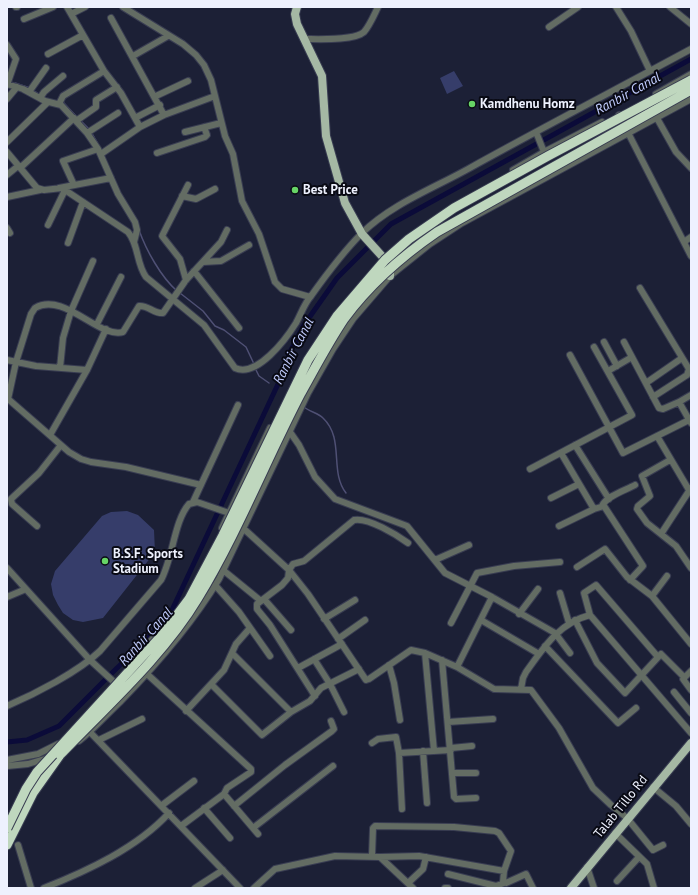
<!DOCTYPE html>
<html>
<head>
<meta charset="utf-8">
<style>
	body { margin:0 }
	#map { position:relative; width:698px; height:895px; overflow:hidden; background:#1c2036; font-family:"PT Sans",sans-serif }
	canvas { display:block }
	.frame { position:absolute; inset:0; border:8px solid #eef1fe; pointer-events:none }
</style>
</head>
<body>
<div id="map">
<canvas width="698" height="895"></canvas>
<div class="frame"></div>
</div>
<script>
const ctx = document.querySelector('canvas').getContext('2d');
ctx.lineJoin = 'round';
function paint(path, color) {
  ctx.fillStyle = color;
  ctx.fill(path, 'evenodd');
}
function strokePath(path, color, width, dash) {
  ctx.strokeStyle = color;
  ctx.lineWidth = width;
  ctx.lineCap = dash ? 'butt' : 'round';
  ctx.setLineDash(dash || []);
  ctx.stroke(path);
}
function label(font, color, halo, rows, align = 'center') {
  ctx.font = font + ' "PT Sans",sans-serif';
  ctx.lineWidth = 4;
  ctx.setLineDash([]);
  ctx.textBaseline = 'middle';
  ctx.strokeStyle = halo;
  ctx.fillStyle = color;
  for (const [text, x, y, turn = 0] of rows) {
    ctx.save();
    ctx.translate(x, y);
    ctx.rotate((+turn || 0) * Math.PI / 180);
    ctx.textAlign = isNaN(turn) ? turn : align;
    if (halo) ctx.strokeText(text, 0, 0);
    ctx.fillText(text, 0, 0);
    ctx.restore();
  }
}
const green = new Path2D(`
	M454,71L463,86L447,94L440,78Z
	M127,511L138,515L154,530L155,552L103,618L83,622L73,620L63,613L58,605L53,595L51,584L55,571L102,516L111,512Z`);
const stream = new Path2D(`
	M15,83L30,88
	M33,90L40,95
	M63,102L76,116
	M80,120L89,129
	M91,132L98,144
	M139,230C146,250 161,277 177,291
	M180,293L203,311L215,326L224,330L246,347L254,364
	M255,368L259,376L269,383
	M304,407C310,412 318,413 323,418C345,439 329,471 346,493`);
const canal = new Path2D(`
	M7,742L27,740L59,726L117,668L145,642L172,610L279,382L290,352L304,325L337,278L391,224L691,59`);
const minor = new Path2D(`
	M16,7H17
	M67,7L104,71L121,93L140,127
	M123,7L183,44L196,55L204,65L211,80L225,136L233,154L242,201L259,234L275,282L282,289L310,297
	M616,7L631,31L650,71
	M670,7L691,24
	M71,14L85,7
	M111,18L164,115
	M24,19L53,7
	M549,27L578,7
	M304,39C318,39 354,41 364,32C370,25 374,15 378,7
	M7,45L16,59L7,85
	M48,54L83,35
	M133,56L168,36
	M7,84L23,89L45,101L61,105L87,133L98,149L118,194L135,222L137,230L134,242
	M29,92L46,68
	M656,94L691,74
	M156,96L188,81
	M40,98L44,92L63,76
	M7,99L17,87
	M59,104L63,96L104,71
	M619,115L691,256
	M135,118L160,105
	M658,120L676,152L691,168
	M76,121L96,107V100L117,87
	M185,132L221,123
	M536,132L544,152
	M87,133L118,113
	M7,142L48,102
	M7,152L37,188L44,190L62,188L128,232C139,245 136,263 146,277L204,325L235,368C257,378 286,339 296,323C301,314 304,304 311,296C326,275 343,252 362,233C392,204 432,189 468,169C542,128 617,89 691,49
	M157,153L205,137L207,135L204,127
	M101,154L140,127L164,115L215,96
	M20,168L74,118
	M513,170L544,152L602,122
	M7,175L18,166
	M74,185L63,161L98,149
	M59,188L111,178
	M182,196L196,199L215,189
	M7,197L40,190
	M48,225L65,190
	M7,228L10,233
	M684,242L691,237
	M68,243L83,202
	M203,262L221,261L249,245
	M194,271L239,328
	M186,280L180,259L162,236L188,185
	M640,288L689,369L687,375L653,397
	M97,324L121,277
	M604,342L617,366
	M624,342L659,408L663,409L679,402L691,423
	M570,355L623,453L689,420
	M7,360L36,366L87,370
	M60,368L63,338L71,311L93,261
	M608,371L632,357
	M646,383L682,358
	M7,398L69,452L81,459L91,462L126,467L201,485
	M8,399L16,362L31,314L35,308C64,291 99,339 123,332L139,306C148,305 154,314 163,313L186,280L221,242L227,230
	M679,402L691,395
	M290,432L299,445L315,477L335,499L407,526L445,573L492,597L555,633L570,653
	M50,435L87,370L106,329
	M657,436L689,490
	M575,445L609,499
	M561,453L594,509
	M670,460L642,476L650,496L638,506L637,509L647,523L676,546L691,568
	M530,469L632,415L594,347
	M551,498L579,484
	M193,502L238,405
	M602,506C606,496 626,490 635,485
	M37,526L12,504L11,499L39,473L61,445
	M559,526L594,509L604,506L643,566L630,580
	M222,528L270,428
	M243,528L289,570L308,594L366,680L369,679L411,650L425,653L457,667
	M661,534L691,488
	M435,560L469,545
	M577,567L605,549L627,577L652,596L691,644
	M7,568L90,660L114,682
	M223,570L261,601
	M215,585L239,612L270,656
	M560,593L569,623
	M652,596L667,576
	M7,597L26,589
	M492,597L457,667L494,689L531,690L559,728L593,788L611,805L627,818L653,850L663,845
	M264,599L291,630
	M519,614L538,589
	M590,615L584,593L596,585L658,657
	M324,619L355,600
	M481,620L539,654
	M575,620L597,663L625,693L661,654L684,677
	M451,623L477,573L514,566L560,562
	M338,639L365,620
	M150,642L165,625
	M545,646L618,723L636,708
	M232,653L291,712
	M425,653L434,751
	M314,659L330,684L344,712
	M442,660L454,797L456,799L476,798
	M389,665L394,683L400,720
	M298,668L342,644
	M691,671L683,679L691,690
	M147,674L251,769V772L227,788L224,794
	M211,684L262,735L291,712L310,701L321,688L359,669
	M521,689L523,678L526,672C544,647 559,623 590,615L691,733
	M674,692L691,713
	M315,696L270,625L257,609V604L282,585L288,578L289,570L293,564L304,561L354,520C368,517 397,535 408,543
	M7,706C35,694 78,672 100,651L161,580C173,558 174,521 189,504L197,502L229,513
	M186,711L224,670L236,644L250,628
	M448,722L493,719
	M87,729L240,888
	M99,740L142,719
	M79,741C94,729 107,714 121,701C158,663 192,624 219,579L308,393L333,349L353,319L390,276L430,244L462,223L691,99
	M372,743L378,739L396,737L399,753L451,750
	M451,748L472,746
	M423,751L427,803
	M399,753L402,809
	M7,760L38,754L58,744
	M7,766L28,764L48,758
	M453,773H476
	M653,787L676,806L691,824
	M161,806L194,781
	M234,806L285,765L332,731L334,729L331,721
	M204,808L230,838
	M181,826L224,794L258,834
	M253,828L333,766
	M615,833L647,864L654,888
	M18,845L31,888
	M372,856L373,828L375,826L454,827L495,831L499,833L511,851L504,871L503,882L506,883L526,874L533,888
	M380,857L419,856L504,871
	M587,867L594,888
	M448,874L496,886L504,883
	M617,881L639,857
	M408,883L423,869L426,857
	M44,888C87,871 137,848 169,813
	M195,888L223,870
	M254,888L275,869L335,856L380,857L413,888
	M445,888H448`);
const major = new Path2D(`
	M297,7L295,14L297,24L322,76L326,136L345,203L362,234L390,265V276
	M571,888L691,743`);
const highway = new Path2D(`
	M7,845L33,793L60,755`);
const highwayBridge = new Path2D(`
	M60,755C107,706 164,655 198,598C238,532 266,460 301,393C315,368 328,343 344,319C369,285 402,256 437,232L691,90
	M7,828L26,789L37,772L162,635L189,599L223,535L308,360L337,316L385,260L409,239L454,208L548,156L691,80`);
const markers = [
	[472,104,4,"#67d466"],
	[295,190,4,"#67d466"],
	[105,561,4,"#67d466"]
];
const poiNames = [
	["Kamdhenu Homz",480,104],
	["Best Price",303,190],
	["B.S.F. Sports",113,554],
	["Stadium",113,569]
];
const streetNames = [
	["Talab Tillo Rd",621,807,-51]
];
const waterNames = [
	["Ranbir Canal",628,94,-29],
	["Ranbir Canal",294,351,-63],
	["Ranbir Canal",146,637,-48]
];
paint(green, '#363d6a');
strokePath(stream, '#4f5074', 1.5);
strokePath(canal, '#0b0b39', 5);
strokePath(minor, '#393d52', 8);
strokePath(major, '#393d52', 10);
strokePath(highway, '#393d52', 11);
strokePath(minor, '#636c63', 6);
strokePath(major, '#a5b8a4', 8);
strokePath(highway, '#bfd7be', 9);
strokePath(highwayBridge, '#393d52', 11, []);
strokePath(highwayBridge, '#bfd7be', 9);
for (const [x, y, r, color] of markers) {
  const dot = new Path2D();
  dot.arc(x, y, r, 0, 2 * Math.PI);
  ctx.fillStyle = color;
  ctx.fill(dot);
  strokePath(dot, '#090a14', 1.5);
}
label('bold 13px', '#eef1fe', '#090a14', poiNames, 'left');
label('13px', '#eef1fe', '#090a14', streetNames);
label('italic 14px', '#c0cbfc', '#090a14', waterNames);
</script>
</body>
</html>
